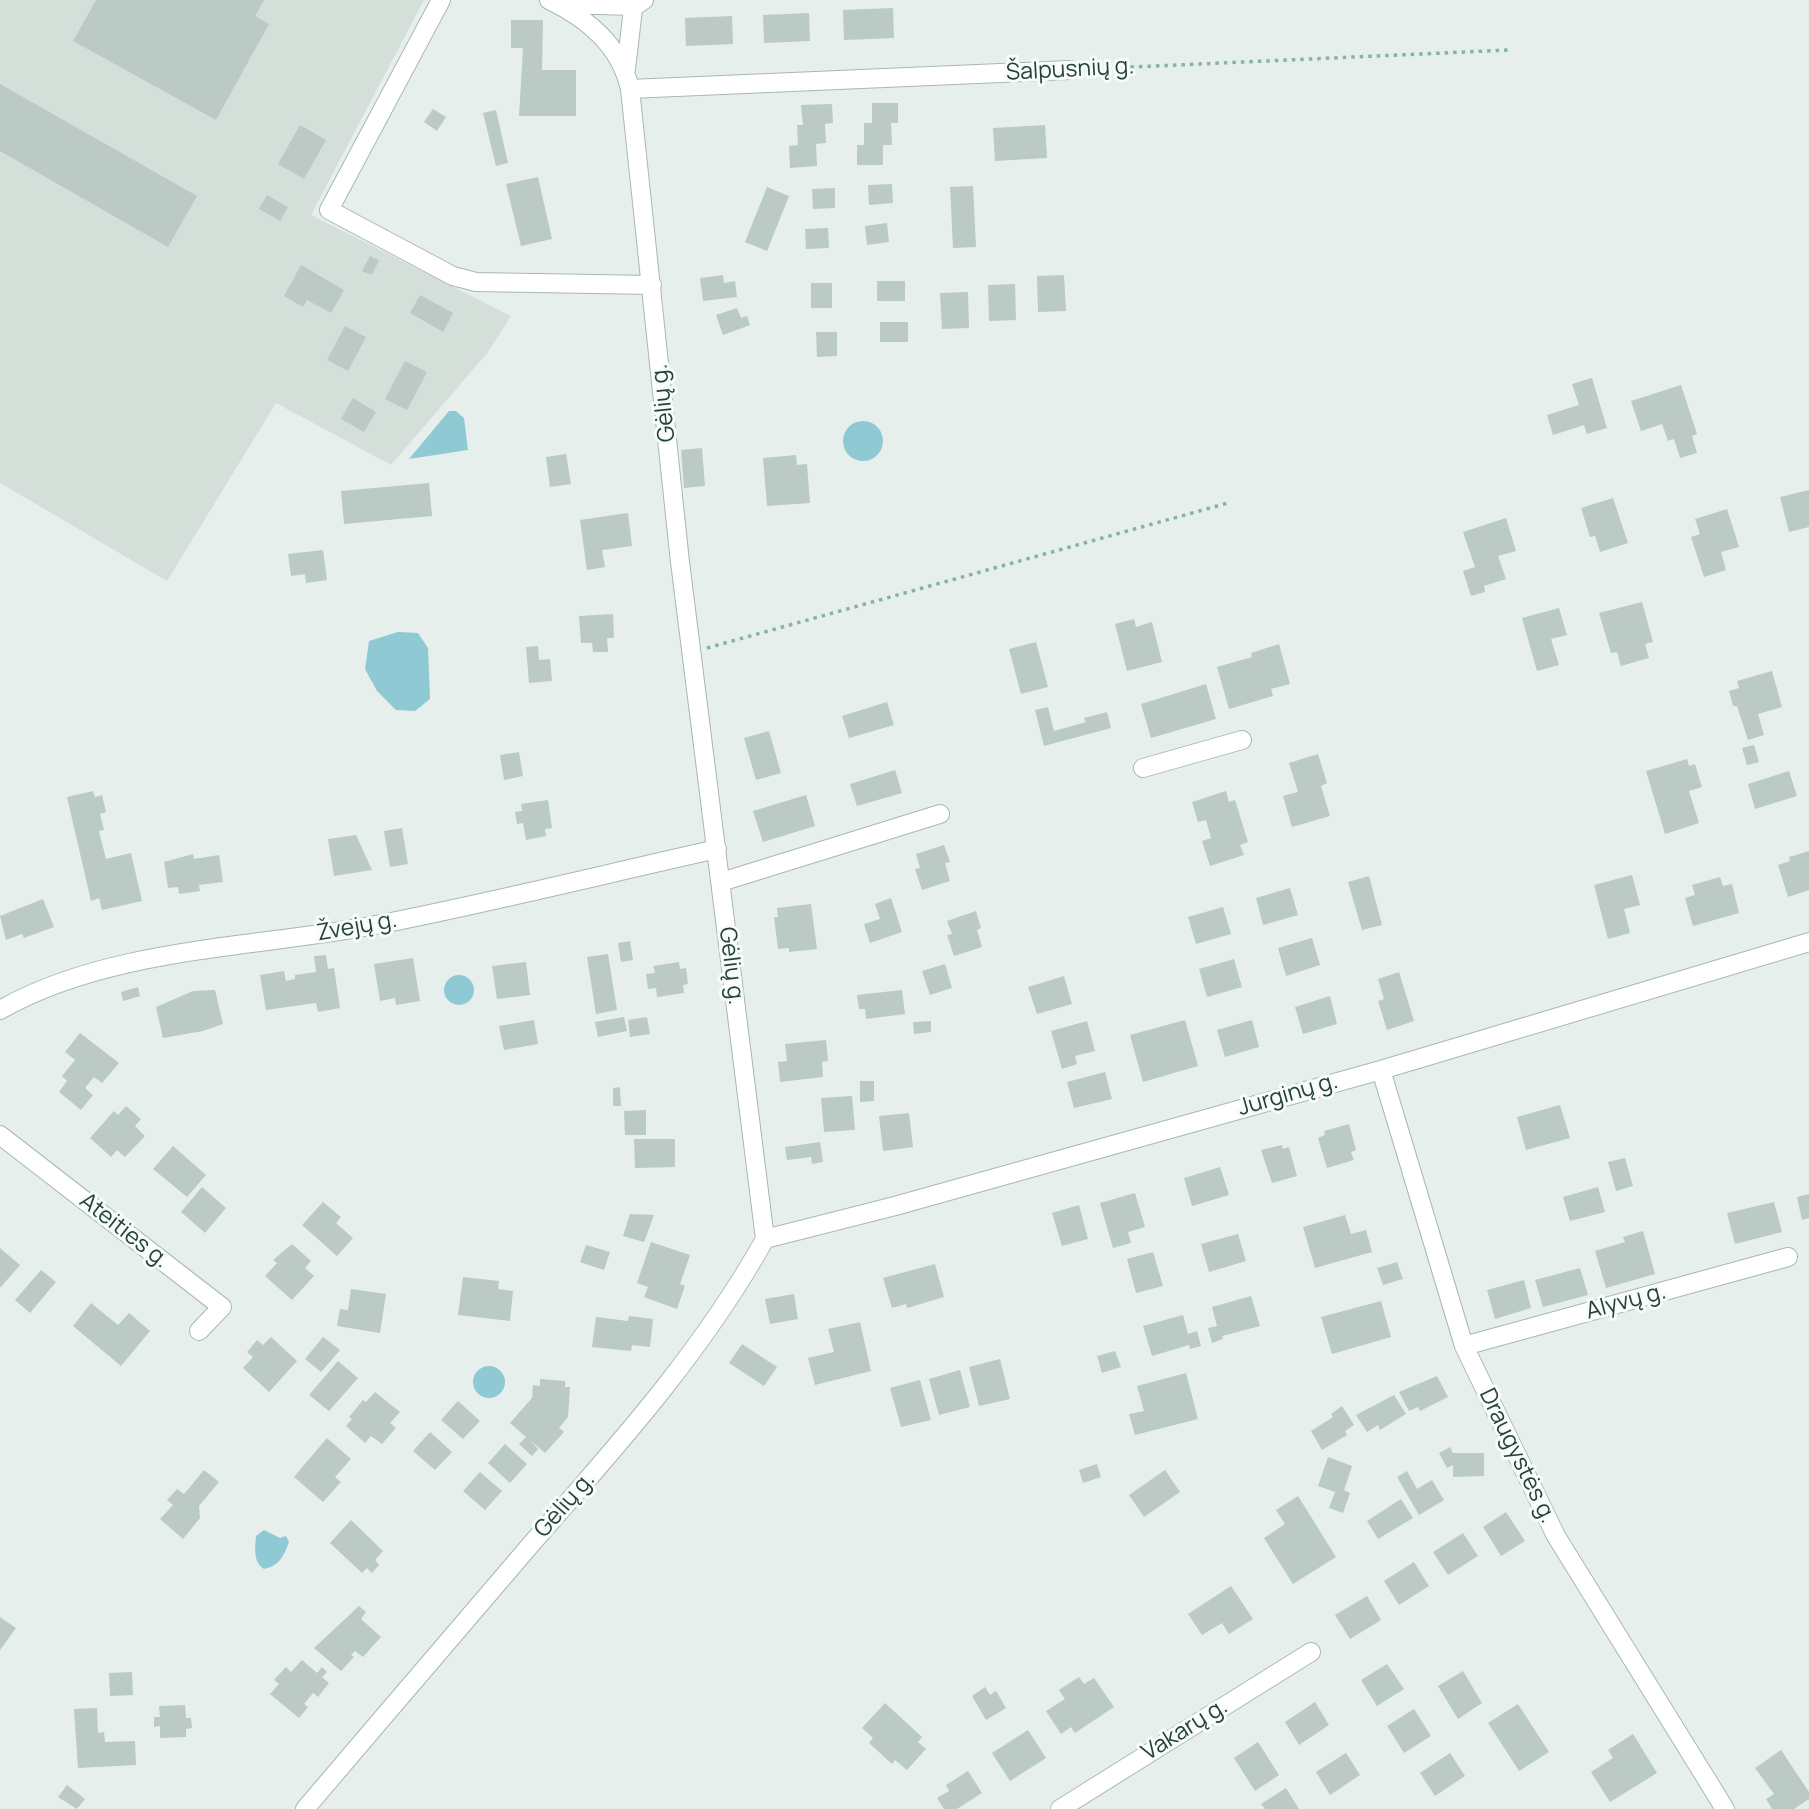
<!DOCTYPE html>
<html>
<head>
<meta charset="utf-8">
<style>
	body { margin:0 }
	canvas { display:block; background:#e6efeb }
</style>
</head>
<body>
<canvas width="1809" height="1809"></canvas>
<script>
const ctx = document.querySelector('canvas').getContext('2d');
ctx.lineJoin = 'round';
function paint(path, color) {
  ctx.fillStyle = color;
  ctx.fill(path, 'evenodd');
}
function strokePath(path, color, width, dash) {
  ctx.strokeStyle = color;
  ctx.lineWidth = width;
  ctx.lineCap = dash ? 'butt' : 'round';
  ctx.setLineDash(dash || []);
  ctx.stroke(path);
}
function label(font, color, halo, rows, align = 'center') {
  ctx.font = font + ' Manrope,sans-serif';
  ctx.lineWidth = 6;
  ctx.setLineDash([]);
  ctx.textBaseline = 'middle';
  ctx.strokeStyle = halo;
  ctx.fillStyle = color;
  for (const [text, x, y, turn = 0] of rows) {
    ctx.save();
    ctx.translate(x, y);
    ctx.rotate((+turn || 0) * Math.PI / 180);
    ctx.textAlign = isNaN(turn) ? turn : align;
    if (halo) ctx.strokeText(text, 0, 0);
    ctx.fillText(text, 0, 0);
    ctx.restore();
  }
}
const built = new Path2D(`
	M0,0H424L311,215L511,316L488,352L391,465L276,403L167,581L0,483Z`);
const water = new Path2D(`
	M449,411H456L464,418L468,450L409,459Z
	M843 441a20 20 0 1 1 40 0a20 20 0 1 1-40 0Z
	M398,632L418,633L428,648L430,699L415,711L396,710L377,691L365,669L369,641Z
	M444 990a15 15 0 1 1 30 0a15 15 0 1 1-30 0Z
	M473 1382a16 16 0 1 1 32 0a16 16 0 1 1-32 0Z
	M264,1530L280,1538L286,1536L289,1542C284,1555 280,1566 264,1569C253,1562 255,1548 256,1536Z`);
const building = new Path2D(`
	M96,0H264L255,16L269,24L216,120L73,41Z
	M893,8L894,38L844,40L843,10Z
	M809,13L810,41L764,43L763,15Z
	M732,16L733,44L686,46L685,18Z
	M511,20H543L542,70H576V116H519L523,48H511Z
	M0,84L197,196L168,247L0,151Z
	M872,103H898V123H891L892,145H883V165H857V145H864V123H872Z
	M832,104L833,123L825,124L826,143L816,144L817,166L790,168L789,146L798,145L797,125H803L801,105Z
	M433,109L446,117L437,131L424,122Z
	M496,110L508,163L496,166L483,113Z
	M300,125L326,140L304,179L278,164Z
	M1045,125L1047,158L995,161L993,128Z
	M538,177L552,239L521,246L506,184Z
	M892,184L893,203L869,205L868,185Z
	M973,186L976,247L953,248L950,187Z
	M767,187L789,196L767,251L745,242Z
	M835,188V208L813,209L812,189Z
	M267,195L288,207L280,221L259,209Z
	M887,223L889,242L867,245L865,226Z
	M828,228L829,248L806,249L805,229Z
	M370,256L379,260L372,275L362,271Z
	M301,265L344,290L331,313L307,300L303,307L284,296Z
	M723,275L724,283L735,281L737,297L703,301L700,278Z
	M1064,275L1066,311L1038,312L1037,276Z
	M877,281H905V301H877Z
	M811,283H832V308H811Z
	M1015,284L1016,320L989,321L988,285Z
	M968,292L969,328L942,329L940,293Z
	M420,295L453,313L443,332L410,313Z
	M737,308L741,318L747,316L750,325L723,335L716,315Z
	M880,322H908V342H880Z
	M345,326L366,337L348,371L327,360Z
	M816,332H837V356L817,357Z
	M405,361L427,372L407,410L385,399Z
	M1592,378L1607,428L1587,434L1584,425L1553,435L1547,415L1579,405L1572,384Z
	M1681,385L1697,434L1692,436L1697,453L1680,458L1674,439L1668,441L1662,424L1641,431L1631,401Z
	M353,398L376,412L364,432L341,419Z
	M702,448L705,486L684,488L681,450Z
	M566,454L571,484L550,487L546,457Z
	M796,455L797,465L807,464L810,503L767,506L763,458Z
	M429,483L432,516L344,524L341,491Z
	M1809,490V527L1789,532L1780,497Z
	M1613,498L1628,543L1600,552L1595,536L1590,537L1581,508Z
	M1727,509L1739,547L1721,552L1726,570L1704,577L1691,537L1700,534L1695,519Z
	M628,513L632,546L602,550L605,567L587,570L580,520Z
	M1506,518L1516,551L1498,556L1506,579L1484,586L1485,592L1471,596L1463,571L1475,567L1463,532Z
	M323,550L327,580L306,583L305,574L291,576L288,554Z
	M1642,602L1653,642L1645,644L1649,658L1621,666L1617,652L1611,653L1599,613Z
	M1559,608L1567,635L1551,639L1559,665L1537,671L1522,618Z
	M613,614L614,638H607L608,652H593L592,643H581L579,616Z
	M1134,619L1136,627L1152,622L1162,662L1127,671L1115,624Z
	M1036,642L1048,687L1021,694L1009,649Z
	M1279,644L1290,684L1271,689L1273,696L1229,709L1217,667L1252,657L1251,653Z
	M538,646L539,660L550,659L552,681L529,683L526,647Z
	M1772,671L1782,707L1758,714L1764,735L1748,740L1737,706H1733L1729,691L1739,688L1737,681Z
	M1206,684L1216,719L1151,738L1141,704Z
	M887,702L894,725L849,738L842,716Z
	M1048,707L1054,731L1086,722L1084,718L1107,712L1111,728L1044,746L1035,710Z
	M769,731L781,773L756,780L744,738Z
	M1754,745L1759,762L1747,765L1742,748Z
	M519,752L523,776L504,780L500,755Z
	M1318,754L1327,783L1321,786L1330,816L1292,827L1283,796L1298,792L1289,763Z
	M1687,759L1689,766L1695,764L1702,787L1689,791L1699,823L1665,834L1646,771Z
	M895,770L902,793L857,806L850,784Z
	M1789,771L1797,796L1755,809L1748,784Z
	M93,791L95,797L102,795L106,812L100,814L104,830L99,831L106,859L131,853L142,901L102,910L99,898L91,901L67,797Z
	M1226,791L1229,802L1235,800L1248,842L1240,845L1244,855L1210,866L1202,841L1211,838L1206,820L1198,822L1192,802Z
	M806,795L815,826L763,842L753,811Z
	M548,800L552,828L545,829L546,836L526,840L523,823L517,824L515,812L522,811L521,804Z
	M402,828L408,864L390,867L384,831Z
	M356,835L372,870L334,876L328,839Z
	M944,845L950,862L945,863L950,881L922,890L915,869L920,868L916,854Z
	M1809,851V890L1788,897L1778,865L1790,861L1789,857Z
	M193,854L194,859L219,855L223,882L199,885L200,891L179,894L178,887L168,888L164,862Z
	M1632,875L1640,905L1624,909L1630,933L1608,939L1594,885Z
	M1369,876L1382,925L1362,930L1348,882Z
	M1720,877L1723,886L1732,884L1739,913L1693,926L1685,898L1695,895L1692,885Z
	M1290,888L1298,915L1263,925L1256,898Z
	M891,898L902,932L870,943L864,924L880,919L875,904Z
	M43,899L54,927L24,938L22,934L6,940L0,916Z
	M811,904L817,949L789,952V948L778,949L774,917H778L777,908Z
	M1223,907L1231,934L1196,944L1188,917Z
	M976,911L981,928L977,930L982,947L954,956L947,935L952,934L947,921Z
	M1312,938L1320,965L1286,976L1278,948Z
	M630,941L633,960L621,962L618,943Z
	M608,954L617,1010L596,1014L587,957Z
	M326,955L328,969L334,968L340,1008L318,1012L316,1003L266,1010L260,975L284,971L286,981L295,979V975L316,972L314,956Z
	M413,958L420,1001L396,1005L395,998L380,1001L374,964Z
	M1234,959L1242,987L1207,997L1199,969Z
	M526,962L530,995L497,999L492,966Z
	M679,962L680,969L686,968L688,984L683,985L684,993L657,997L656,988L648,989L646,974L655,973L653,966Z
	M945,964L952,988L930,995L922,971Z
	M1399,972L1414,1021L1387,1030L1378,1001L1384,999L1378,979Z
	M1064,976L1072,1004L1037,1014L1028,987Z
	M138,987L140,996L123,1001L121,992Z
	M215,990L223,1024L203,1031L163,1038L156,1007L193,991Z
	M902,990L905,1014L866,1019L865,1009H859L857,995Z
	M1330,996L1337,1024L1303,1034L1295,1007Z
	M624,1017L627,1031L598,1037L595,1022Z
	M647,1017L650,1034L630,1037L628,1020Z
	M534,1020L538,1044L504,1050L499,1026Z
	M1185,1020L1198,1066L1143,1082L1130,1035Z
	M1252,1020L1259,1047L1225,1057L1217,1030Z
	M931,1021V1032L914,1034L913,1022Z
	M1087,1021L1095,1051L1075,1056L1077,1064L1062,1069L1051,1031Z
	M80,1033L119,1063L102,1083L94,1077L85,1088L93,1095L81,1110L59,1092L67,1081L62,1076L75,1060L65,1052Z
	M826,1040L828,1061L822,1062L823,1077L780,1082L778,1062L787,1061L785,1044Z
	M1105,1072L1112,1099L1074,1108L1067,1082Z
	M860,1081H874V1101L860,1102Z
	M620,1087L621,1106H613V1088Z
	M852,1096L855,1130L824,1132L821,1098Z
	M1560,1105L1570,1138L1526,1150L1517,1117Z
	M126,1106L141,1119L135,1126L145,1136L125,1157L117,1150L111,1157L90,1138L114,1111L118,1115Z
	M646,1110V1135H625L624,1111Z
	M909,1113L913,1147L883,1151L879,1116Z
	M1349,1124L1356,1150L1351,1152L1354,1160L1327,1168L1318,1138L1325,1135L1324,1131Z
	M634,1139H675V1167L635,1168Z
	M820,1142L823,1162L812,1164L811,1157L787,1160L785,1147Z
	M1282,1145L1283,1149L1289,1147L1297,1176L1272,1183L1261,1150Z
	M173,1146L206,1175L187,1197L153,1169Z
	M1625,1158L1633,1186L1616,1191L1608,1162Z
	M1220,1167L1229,1195L1192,1206L1184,1178Z
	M202,1187L226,1208L205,1233L181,1212Z
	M1598,1187L1605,1212L1570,1221L1563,1197Z
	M1135,1193L1145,1227L1128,1232L1131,1243L1113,1248L1100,1203Z
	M1809,1194V1218L1802,1220L1797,1197Z
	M323,1202L341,1217L336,1223L353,1238L337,1256L302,1225Z
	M1774,1202L1782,1232L1735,1244L1727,1213Z
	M1079,1205L1088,1239L1062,1246L1052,1213Z
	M630,1214L654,1215L644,1242L623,1236Z
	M1345,1215L1351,1234L1366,1230L1372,1252L1315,1268L1303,1227Z
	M1643,1231L1655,1274L1606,1288L1595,1251L1625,1242L1623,1237Z
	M1238,1234L1246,1261L1209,1272L1201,1244Z
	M651,1242L690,1255L680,1284L685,1286L677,1309L644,1297L648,1287L637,1283Z
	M292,1244L311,1261L305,1268L314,1276L292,1300L265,1276L277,1263L273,1260Z
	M586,1245L610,1252L604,1270L580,1262Z
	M0,1248L20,1265L0,1288Z
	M1153,1252L1163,1286L1136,1293L1127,1259Z
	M1397,1262L1403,1279L1383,1285L1377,1268Z
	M935,1264L944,1297L907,1308L906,1304L892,1308L883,1278Z
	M1580,1268L1588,1295L1543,1307L1535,1280Z
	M41,1270L56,1282L30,1313L15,1300Z
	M463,1277L499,1281L498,1289L513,1291L510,1321L458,1315Z
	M1524,1280L1531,1308L1495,1319L1487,1290Z
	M351,1289L386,1294L380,1333L337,1326L340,1309L348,1310Z
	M794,1294L798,1319L770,1324L765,1299Z
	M1251,1296L1260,1326L1222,1336L1223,1339L1212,1343L1208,1328L1217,1326L1212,1307Z
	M1381,1301L1391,1337L1332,1354L1321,1317Z
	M91,1303L118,1325L129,1313L150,1331L121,1366L73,1326Z
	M1183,1315L1188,1334L1197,1331L1201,1346L1190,1349L1189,1345L1152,1356L1143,1326Z
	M629,1316L653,1319L650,1347L632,1345L631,1351L592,1347L596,1317L628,1321Z
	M860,1322L871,1371L815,1385L808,1358L834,1352L828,1329Z
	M271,1337L297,1361L269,1392L243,1368L253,1357L247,1352L257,1340L263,1345Z
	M323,1337L340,1350L321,1372L305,1359Z
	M742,1344L777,1367L764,1386L729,1363Z
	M1115,1351L1121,1367L1102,1373L1097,1356Z
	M1000,1359L1010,1399L979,1406L969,1367Z
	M338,1361L358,1378L329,1411L309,1395Z
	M960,1370L970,1407L939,1415L929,1379Z
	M1186,1373L1198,1419L1135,1435L1129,1414L1144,1411L1137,1386Z
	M1437,1376L1448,1397L1420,1411L1418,1407L1409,1411L1399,1392Z
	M540,1379L565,1381V1387H570L568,1417L559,1428L564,1432L545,1453L530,1440L538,1449L532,1456L519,1444L526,1437L510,1423L532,1398L533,1385L540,1386Z
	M920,1380L931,1420L901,1427L890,1388Z
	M375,1392L400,1412L390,1423L396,1428L382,1444L371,1436L365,1443L346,1426L352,1419L349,1417L363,1400L366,1402Z
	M1394,1395L1406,1414L1380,1430L1378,1425L1367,1432L1356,1415Z
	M458,1401L480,1421L463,1439L441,1420Z
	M1342,1406L1354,1425L1345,1431L1347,1435L1322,1450L1311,1431L1333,1417L1331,1414Z
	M430,1432L452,1452L435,1470L413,1451Z
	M327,1438L351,1459L335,1477L341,1482L323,1502L294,1477Z
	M505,1444L527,1464L510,1483L488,1463Z
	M1450,1447L1453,1453H1484V1476L1453,1477V1465L1447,1468L1439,1453Z
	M1328,1457L1352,1466L1344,1490L1350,1493L1343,1513L1329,1508L1335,1492L1318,1486Z
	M1097,1464L1101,1477L1083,1483L1079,1470Z
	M204,1470L219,1482L199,1506L200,1518L183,1539L160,1519L173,1505L167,1500L177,1489L184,1494Z
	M1165,1470L1180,1492L1144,1517L1129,1495Z
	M1407,1471L1417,1489L1432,1480L1444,1500L1419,1515L1397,1477Z
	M480,1472L502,1491L485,1510L463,1491Z
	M1298,1496L1336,1557L1293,1584L1264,1538L1285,1524L1276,1510Z
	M1401,1499L1413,1518L1378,1539L1367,1521Z
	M1506,1512L1525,1541L1501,1556L1483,1527Z
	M351,1520L383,1551L375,1560L379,1565L372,1573L367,1568L362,1573L330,1543Z
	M1463,1533L1478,1556L1448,1575L1433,1552Z
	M1414,1562L1429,1586L1399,1605L1384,1581Z
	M1231,1586L1253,1619L1229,1634L1222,1623L1202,1635L1188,1614Z
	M1367,1596L1381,1620L1350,1639L1335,1615Z
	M359,1606L366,1612L361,1619L381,1637L363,1657L355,1651L351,1655L354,1657L341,1671L314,1648Z
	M0,1617L16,1628L0,1650Z
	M302,1660L317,1673L322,1667L327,1672L322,1677L329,1683L318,1697L313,1693L304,1704L308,1707L299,1718L270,1694L279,1684L274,1680L286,1667L291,1672Z
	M1387,1664L1404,1689L1377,1706L1361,1680Z
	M1463,1671L1482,1703L1458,1719L1438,1686Z
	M132,1672L133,1695L110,1696L109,1673Z
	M1079,1677L1084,1684L1094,1678L1114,1707L1075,1733L1071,1727L1061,1734L1046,1711L1065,1699L1059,1690Z
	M985,1687L990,1695L996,1691L1006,1708L986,1720L972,1696Z
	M1315,1702L1329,1725L1299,1745L1285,1722Z
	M885,1703L922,1737L918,1742L926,1749L907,1770L895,1760L892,1764L869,1743L873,1738L862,1728Z
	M1518,1704L1549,1752L1519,1771L1488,1723Z
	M185,1705L186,1718H191L192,1728L186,1729V1737L160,1738V1726L154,1727V1717H160L159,1706Z
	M97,1708L98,1733L104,1732L105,1742L135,1741L136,1765L78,1768L74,1709Z
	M1414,1709L1431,1736L1404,1753L1387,1726Z
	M1028,1730L1046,1758L1010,1781L992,1753Z
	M1633,1734L1657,1773L1610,1802L1591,1772L1613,1758L1608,1750Z
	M1258,1742L1279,1775L1255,1791L1234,1758Z
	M1781,1750L1809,1792V1799L1794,1809H1772L1766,1799L1774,1794L1755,1768Z
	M1346,1753L1360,1775L1330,1795L1316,1772Z
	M1450,1753L1465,1776L1435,1796L1420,1773Z
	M968,1771L982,1793L957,1809H944L937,1798L949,1791L946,1785Z
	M67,1785L85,1799L77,1809L58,1797Z
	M1286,1788L1299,1809H1265L1261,1804Z`);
const path = new Path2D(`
	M1088,69L1509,50
	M707,648L1228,503`);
const minor = new Path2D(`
	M441,0L329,210L453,276L476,282L652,285
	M562,4L635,6L644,0
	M626,69L634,0
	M630,89L1070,70
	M1143,768L1242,740
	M721,882L940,814
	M0,1010C110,947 258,948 381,924C493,902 605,874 717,849
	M1381,1070L1464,1346L1556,1536L1725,1809
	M0,1135L222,1307L199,1331
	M765,1239L895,1206L1381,1070L1809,942
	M1464,1346L1788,1257
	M305,1809C381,1720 456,1631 533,1542C617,1446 702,1352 765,1239L680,562L630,89C620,45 588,19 549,0
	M1060,1809L1311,1652`);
const streetNames = [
	["Šalpusnių g.",1070,70,-3],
	["Gėlių g.",664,403,-96],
	["Žvejų g.",357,927,-10],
	["Gėlių g.",731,966,83],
	["Jurginų g.",1288,1095,-16],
	["Ateities g.",124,1231,38],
	["Alyvų g.",1626,1302,-15],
	["Draugystės g.",1517,1456,64],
	["Gėlių g.",565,1505,-49],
	["Vakarų g.",1185,1730,-32]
];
paint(built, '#d4dfda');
paint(water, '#8ec9d4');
paint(building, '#bbcac4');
strokePath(minor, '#a8b8b2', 20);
strokePath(path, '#86b3a5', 3.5, [3.5, 5]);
strokePath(minor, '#fff', 18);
label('23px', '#24423a', '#f7fbf9', streetNames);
</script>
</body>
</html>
